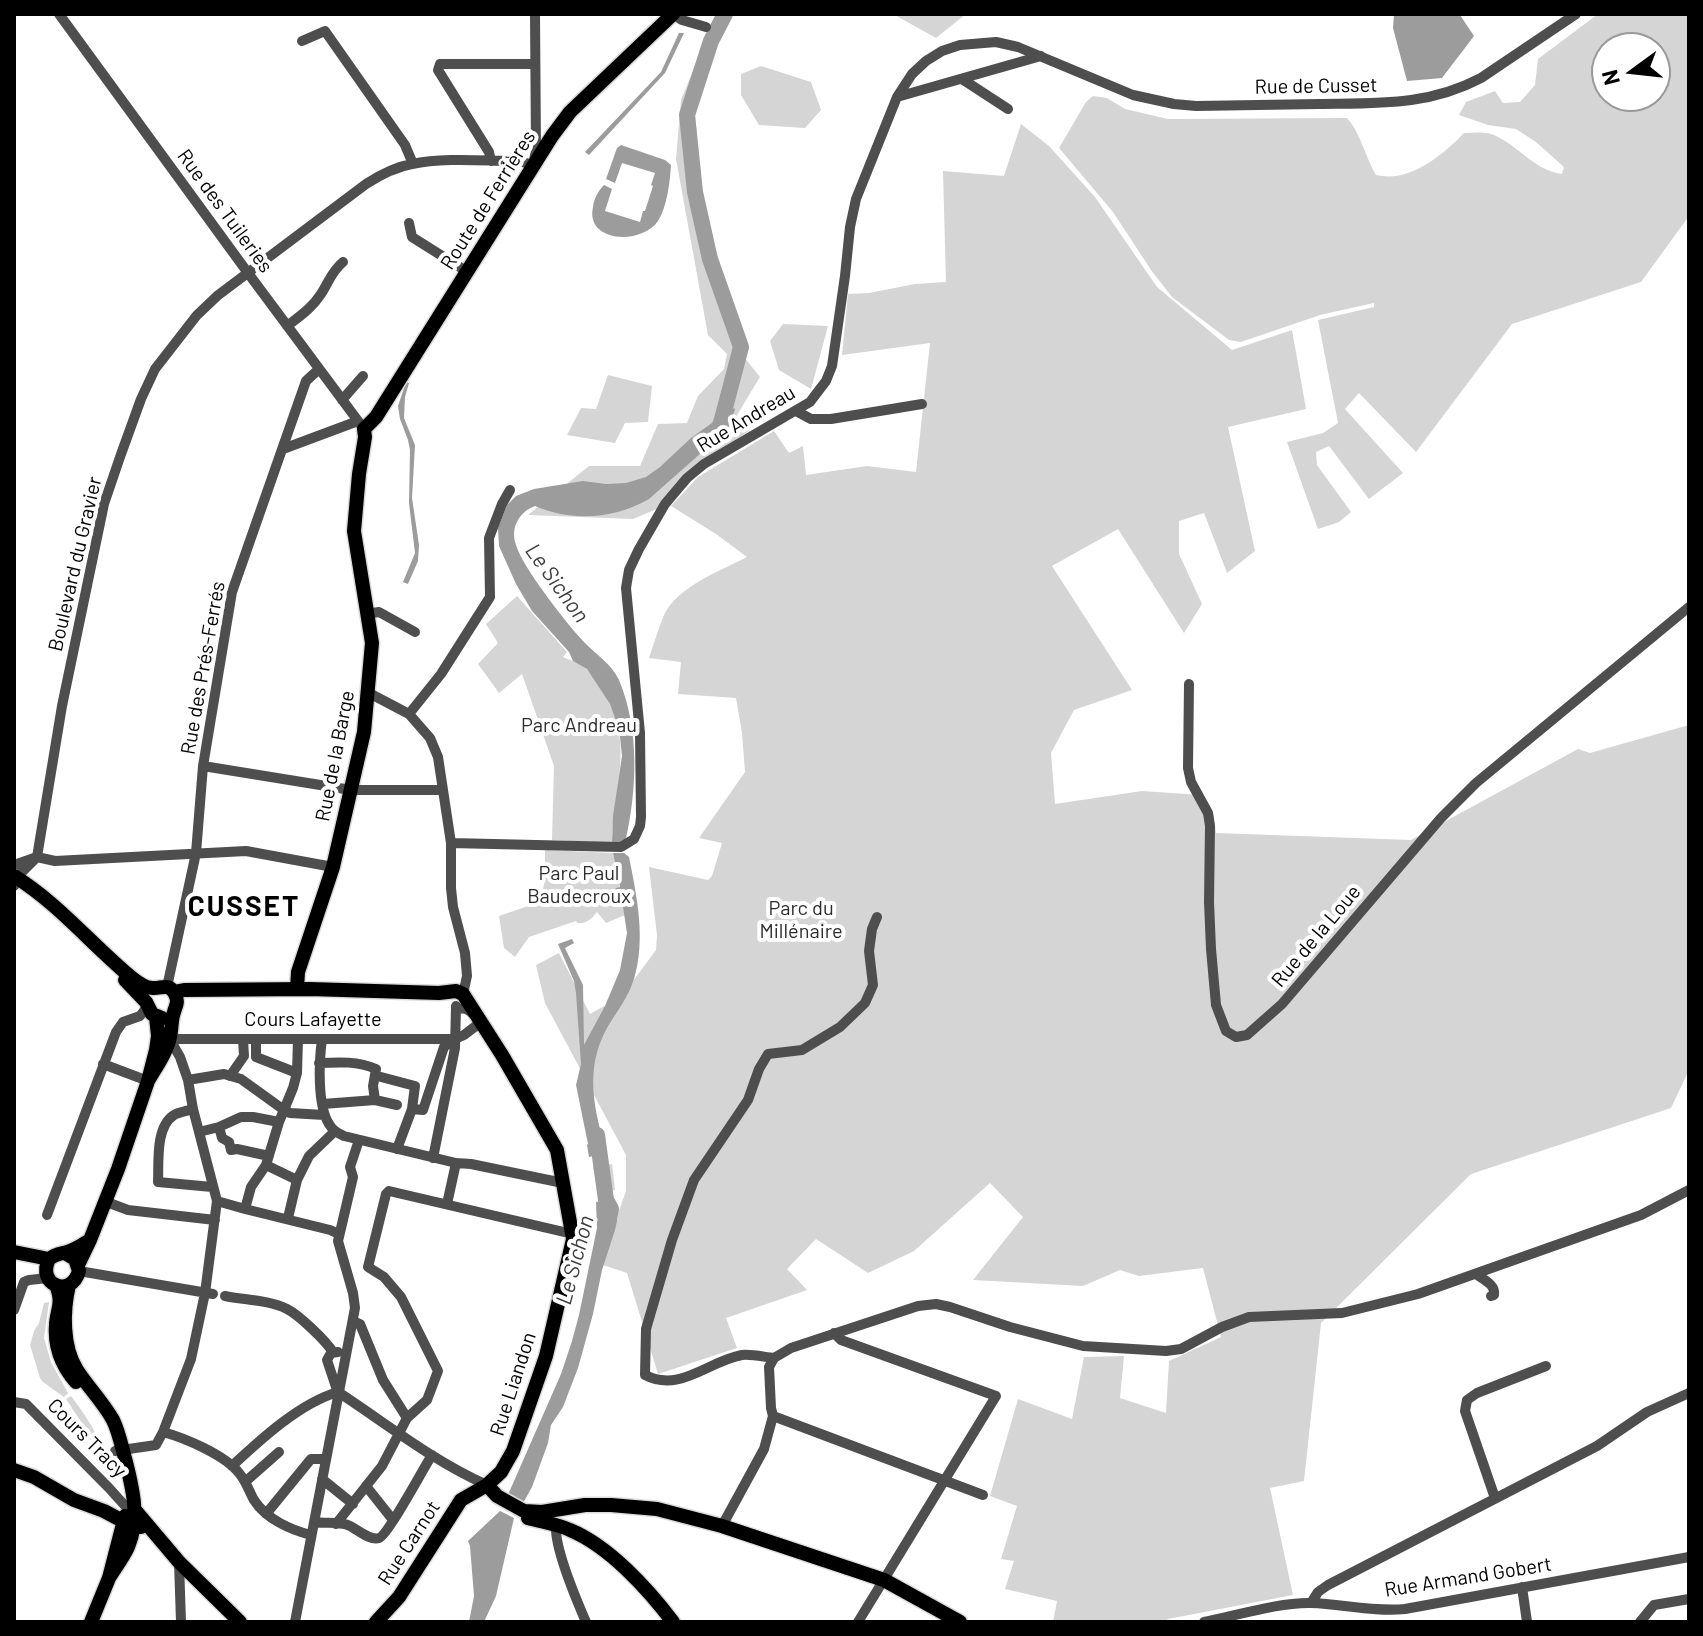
<!DOCTYPE html>
<html>
<head>
<meta charset="utf-8">
<style>
	body { margin:0 }
	#map { position:relative; width:1703px; height:1636px; overflow:hidden; background:#fff; font-family:Barlow,sans-serif }
	canvas { display:block }
	.frame { position:absolute; inset:0; border:16px solid #000; pointer-events:none }
	.north { position:absolute; left:1591px; top:32px; width:80px; height:80px; box-sizing:border-box; background:#fff; border:2px solid #999; border-radius:50%; rotate:255deg; font-size:22px; font-weight:700; line-height:32px; text-align:center; color:#000 }
	.north::after { content:''; display:block; margin:auto; width:28px; height:36px; background:#000; clip-path:polygon(50% 0,100% 100%,50% 72%,0 100%) }
</style>
</head>
<body>
<div id="map">
<canvas width="1703" height="1636"></canvas>
<div class="frame"></div>
<div class="north">N</div>
</div>
<script>
const ctx = document.querySelector('canvas').getContext('2d');
ctx.lineJoin = 'round';
function paint(path, color) {
  ctx.fillStyle = color;
  ctx.fill(path, 'evenodd');
}
function strokePath(path, color, width, dash) {
  ctx.strokeStyle = color;
  ctx.lineWidth = width;
  ctx.lineCap = dash ? 'butt' : 'round';
  ctx.setLineDash(dash || []);
  ctx.stroke(path);
}
function label(font, color, halo, rows, align = 'center') {
  ctx.font = font + ' Barlow,sans-serif';
  ctx.lineWidth = 8;
  ctx.setLineDash([]);
  ctx.textBaseline = 'middle';
  ctx.strokeStyle = halo;
  ctx.fillStyle = color;
  for (const [text, x, y, turn = 0] of rows) {
    ctx.save();
    ctx.translate(x, y);
    ctx.rotate((+turn || 0) * Math.PI / 180);
    ctx.textAlign = isNaN(turn) ? turn : align;
    if (halo) ctx.strokeText(text, 0, 0);
    ctx.fillText(text, 0, 0);
    ctx.restore();
  }
}
const green = new Path2D(`
	M893,14H966L936,38Z
	M1598,14H1689V216L1641,282L1512,324L1416,452L1359,393L1345,409L1403,473L1369,499L1329,446L1316,452L1317,465L1351,512L1339,522L1318,529L1287,442L1323,433L1338,423L1318,320L1374,307V303L1320,315L1241,342L1229,340L1172,297L1151,270L1113,212L1059,148L1086,102L1093,96L1107,98L1125,109L1168,119L1347,118C1361,133 1365,157 1376,175C1409,183 1442,156 1464,133C1475,133 1487,131 1496,136C1520,147 1534,170 1562,174L1564,167L1536,142L1516,129L1488,125L1459,115L1466,102L1495,91L1503,103L1520,102L1535,85L1538,59ZM1607,48H1655V96H1607Z
	M708,34L719,37L695,115L704,207L744,357L760,377L737,415L749,431L685,475L659,508L633,519L528,515L589,466H640L658,424L687,423L698,396L724,369L727,354L708,335L676,159L681,100Z
	M761,66L811,82L821,110L805,128L759,125L741,95V74Z
	M1021,124L1049,146L1095,197L1157,287L1232,350L1292,330L1306,409L1228,427L1255,551L1227,573L1204,513L1179,521V554L1202,604L1184,633L1118,529L1052,566L1132,690L1074,710L1051,753L1055,804L1142,791L1201,795L1213,813L1216,833L1411,840L1578,749L1590,753L1689,725V1070L1671,1108L1471,1174L1321,1323L1304,1481L1270,1488L1293,1595L1168,1619L1164,1622H1053L1057,1601L1005,1589L1014,1561L1001,1559L1017,1506L990,1496L1018,1399L1072,1419L1084,1357L1124,1356L1120,1398L1166,1413L1169,1361L1221,1337L1203,1268L1139,1276L1120,1270L1083,1286L973,1280L1023,1217L990,1183L914,1251L868,1273L816,1239L787,1269L807,1290L726,1318L737,1348L658,1374L627,1273L600,1264L626,1191V1155L545,1003L536,965L559,953L590,1014L622,996L656,950L657,935L649,867L708,880L712,876L722,843L699,838L745,772L742,733L736,698L678,694L681,662L649,658C654,644 658,629 664,615C677,587 720,571 747,557L716,534L671,506L698,477L774,431L789,453L803,446L806,475L867,466L916,472L930,343L842,355L848,294L869,293L915,284L946,282L943,171L1004,176Z
	M783,324L828,326L811,389L779,370L770,341Z
	M608,375L652,386L648,422L625,423L615,443L567,435L581,408L596,409Z
	M517,596L567,652L563,657C569,660 574,661 580,664C589,669 594,679 600,687C637,741 613,785 612,843L552,840L554,766L522,674L499,693L478,664L498,643L486,624Z
	M545,850L613,853L625,915L606,923L597,912C591,919 587,924 577,923L576,921L529,937L515,957L504,948L499,916L540,902L545,880Z
	M612,1164L615,1190L598,1191L593,1167Z
	M49,1302L44,1338L51,1362L68,1393L64,1397L43,1382L40,1378L30,1345L34,1331L39,1323L44,1303Z
	M71,1396C87,1417 99,1435 105,1460L102,1461L88,1445L92,1441L90,1439L91,1437L66,1399Z`);
const water = new Path2D(`
	M1394,14L1460,15L1474,36L1442,78L1407,81L1393,28Z
	M679,33H684L665,73L589,155L585,152L661,72Z
	M621,145L665,160L671,165C670,182 667,207 658,221C642,245 585,243 593,207C594,199 598,191 604,185L612,189L605,211L640,222L643,211H645L653,186L651,185L655,173L622,163L615,183L606,179L617,148Z
	M406,382L409,383L405,397L404,418L415,445L412,498L419,545L418,561L408,584L403,582L415,553L409,503L410,450L408,440L400,419L398,406Z
	M722,403L735,409L731,423L727,430L649,499C614,519 572,522 535,506C519,512 510,528 516,545C523,568 565,621 582,640C594,653 612,664 619,680C640,730 637,792 625,843H612L613,816L622,756L620,737L615,718L610,704L587,669L573,661L569,652L532,611L516,584L499,546L498,528L507,505L516,496L534,489L583,481L606,484L626,483L646,477L660,467L691,438L712,423Z
	M613,853H624L629,857C637,897 646,939 634,979C628,998 617,1011 607,1028C584,1069 594,1111 607,1153L589,1157L587,1145L588,1144L576,1085L581,1064L576,993L574,981L558,944L572,939L574,943L565,948L583,985L584,1045L605,1006L620,970L627,933L621,894L615,890L616,888L620,887Z
	M615,1199L617,1221L615,1230L602,1270L593,1314L578,1368L563,1407L551,1425L548,1443L532,1487L522,1505L507,1497L561,1374L572,1341L579,1315L597,1228L596,1202Z
	M500,1511L514,1518L496,1596L484,1622H469L474,1596L470,1546L468,1541Z`);
const river = new Path2D(`
	M721,423L741,347L710,259L695,192L687,115L711,41L725,14
	M597,1135L606,1200L611,1209L609,1218`);
const minor = new Path2D(`
	M59,14L248,273L364,429
	M673,14L682,20L706,27
	M302,41L325,31L405,145L413,164
	M962,79L1008,109
	M897,97L1041,56
	M491,161L489,152L438,70L440,64H534
	M409,223L412,237L466,271
	M287,326C300,316 312,308 321,294C329,282 331,272 343,262
	M342,400L363,376
	M796,411L811,419H831L922,404
	M283,449L358,421
	M366,614L379,612L415,632
	M1189,684L1188,768L1191,782L1208,813L1210,826L1209,902L1211,949L1216,1005L1226,1031L1236,1037L1247,1035L1282,1004L1441,818L1476,783L1689,607
	M369,693L409,714L430,738L438,757L451,843V888L453,907L465,953L467,976L463,994
	M409,714L441,674L490,597L489,538L502,504L510,490
	M203,766L351,790H443
	M451,843L621,847L634,839L640,826L641,817L640,733L626,588L629,570L639,549L665,504L687,478L704,464L810,402L826,381L832,366L845,276L850,227L856,199L897,97L912,74L926,61L942,51L960,45L996,42L1018,47L1133,95L1174,104L1196,106C1237,105 1278,105 1319,104C1378,103 1428,106 1481,78L1576,14
	M14,865L37,857L55,861L246,851L333,867
	M14,886L21,873L37,857L62,706L104,504L120,457L141,399L155,369L197,315L217,296L366,184C380,175 395,167 412,164C444,157 486,161 519,161L533,165L536,151L535,14
	M167,987L196,853L203,766L232,592L306,381L319,369
	M170,1039H455
	M256,1039V1057L297,1073
	M322,1039C319,1061 317,1105 329,1124C333,1131 338,1133 344,1136L456,1163L471,1164L563,1183
	M319,1063C339,1062 358,1061 376,1069L373,1086L375,1100
	M103,1064L148,1081
	M230,1076L244,1056L243,1039
	M381,1077L415,1086L412,1109
	M188,1080L224,1074L241,1079L284,1110L290,1113L324,1115
	M323,1104L375,1100L397,1105
	M193,1109C187,1111 179,1112 174,1115C155,1127 159,1163 158,1182L212,1187
	M219,1127L222,1138L229,1142L231,1150L237,1149L269,1156
	M199,1132L219,1127L241,1117H253L279,1122
	M397,1149L412,1109L423,1110L444,1047L455,1039L464,1035L481,1022C473,1014 468,1005 456,1010
	M433,1158L455,1048L456,1006
	M266,1165L297,1180
	M104,1201L128,1210L215,1220
	M217,1201L245,1209L330,1230L339,1234
	M447,1204L456,1163
	M245,1209L251,1187L266,1165L279,1122L293,1088L297,1073L298,1039
	M47,1215L116,1032L123,1022L140,1016L147,1007
	M288,1218L297,1180L309,1156L334,1132
	M368,1267L386,1194L389,1191L564,1232L571,1230
	M79,1271L213,1294
	M1476,1274C1483,1279 1496,1285 1494,1295L1491,1296
	M225,1296C244,1300 269,1300 287,1309C299,1315 325,1340 333,1352
	M14,1310L24,1282L29,1280L48,1278
	M353,1321L360,1324L383,1380L407,1418
	M834,1333L841,1340L996,1396L858,1622
	M774,1358C764,1357 752,1354 742,1355C708,1361 680,1393 645,1375L646,1329L672,1240L694,1180L748,1100L759,1069L768,1054L802,1050L840,1027L865,1003L873,985L869,951L872,929L877,917
	M337,1390L327,1360L331,1353L338,1352
	M338,1392C387,1424 433,1461 487,1485
	M14,1402L26,1404L109,1488L127,1508
	M773,1416L983,1495
	M163,1432C185,1438 225,1455 239,1473C246,1481 249,1491 254,1500C266,1519 291,1530 311,1535
	M115,1451L156,1445L163,1432L191,1359L205,1293L217,1201L193,1109L188,1080L180,1057L168,1036
	M232,1466C261,1439 300,1403 338,1392
	M322,1479L353,1504
	M245,1482L279,1452
	M366,1486L393,1520
	M1495,1498L1465,1411L1467,1400L1477,1393L1546,1366
	M266,1514L311,1459H325
	M314,1522C326,1524 340,1521 350,1526C358,1530 370,1541 379,1538C388,1535 424,1467 432,1455
	M336,1524L382,1466L407,1418L427,1400L438,1371L401,1297L384,1277L368,1267
	M556,1525C554,1548 576,1599 586,1622
	M722,1526L764,1449L773,1416L771,1408L769,1367L774,1358L791,1348L918,1306L936,1304L950,1307L1010,1327L1083,1346L1166,1351L1181,1349L1222,1327L1249,1317L1342,1313L1418,1294L1641,1215L1689,1190
	M179,1562L181,1622
	M1522,1587L1527,1622
	M1311,1603L1318,1592L1328,1585L1597,1446L1647,1412L1689,1393
	M295,1622L355,1308L353,1293L338,1241L353,1177L350,1167L359,1140
	M1204,1622C1235,1616 1280,1602 1311,1603C1342,1604 1373,1612 1405,1609L1689,1557
	M1640,1622L1654,1605L1689,1599`);
const major = new Path2D(`
	M14,876C58,903 92,945 132,978C137,982 146,989 154,988C163,988 169,983 175,994C179,1002 176,1005 174,1012C171,1020 172,1029 170,1037C167,1052 156,1067 148,1081
	M125,980L146,1002L152,1014L162,1018
	M297,989L298,972L333,867L364,732L372,643L354,531L359,474L365,437L364,429L376,417L552,136L570,112L673,14
	M174,992L184,990L310,989L439,993L456,991L463,994L502,1055L557,1150L573,1239L546,1356L513,1451L501,1472L487,1485L461,1500L399,1597L376,1622
	M14,1252L49,1259
	M65,1253L75,1259L79,1271C71,1299 36,1285 49,1259C55,1254 59,1254 67,1252C75,1250 82,1245 90,1240
	M78,1265L90,1240L118,1169L148,1081L156,1050L158,1036L156,1017
	M56,1285C63,1303 58,1306 56,1323C54,1346 61,1365 76,1382
	M69,1285C63,1310 62,1347 77,1370C88,1387 103,1402 113,1420C119,1432 122,1448 126,1462C133,1490 140,1519 128,1547C123,1558 115,1568 109,1578
	M14,1470L34,1477L74,1500L104,1511L134,1527H141
	M487,1485L497,1496L524,1511L542,1512L585,1505H611L657,1509L722,1526L884,1580L960,1622
	M135,1510L179,1562L240,1622
	M528,1518C542,1522 557,1524 570,1530C609,1546 648,1589 673,1622
	M91,1622L109,1578L125,1516`);
const streetNames = [
	["Rue de Cusset",1316,86,-1],
	["Route de Ferrières",488,200,-58],
	["Rue des Tuileries",225,211,54],
	["Rue Andreau",746,419,-31],
	["Boulevard du Gravier",75,564,-77],
	["Rue des Prés-Ferrés",203,668,-80],
	["Rue de la Barge",335,756,-79],
	["Rue de la Loue",1316,936,-50],
	["Cours Lafayette",313,1019],
	["Rue Liandon",513,1384,-72],
	["Cours Tracy",87,1438,45],
	["Rue Carnot",409,1543,-57],
	["Rue Armand Gobert",1468,1577,-9]
];
const parkNames = [
	["Parc Andreau",579,725],
	["Parc Paul",579,873],
	["Baudecroux",579,896],
	["Parc du",801,908],
	["Millénaire",801,931]
];
const waterNames = [
	["Le Sichon",557,583,54],
	["Le Sichon",575,1260,-75]
];
const districtNames = [
	["CUSSET",244,907]
];
paint(green, '#d5d5d5');
paint(water, '#9c9c9c');
strokePath(river, '#9c9c9c', 16);
strokePath(major, '#dbdbdb', 17);
strokePath(minor, '#4e4e4e', 10);
strokePath(major, '#000', 14);
label('20px', '#000', '#fff', streetNames);
label('20px', '#2c2c2c', '#fff', parkNames);
label('italic 22px', '#3d3d3d', '#fff', waterNames);
ctx.letterSpacing = '2px';
label('bold 28px', '#000', '#fff', districtNames);
ctx.letterSpacing = '0px';
</script>
</body>
</html>
